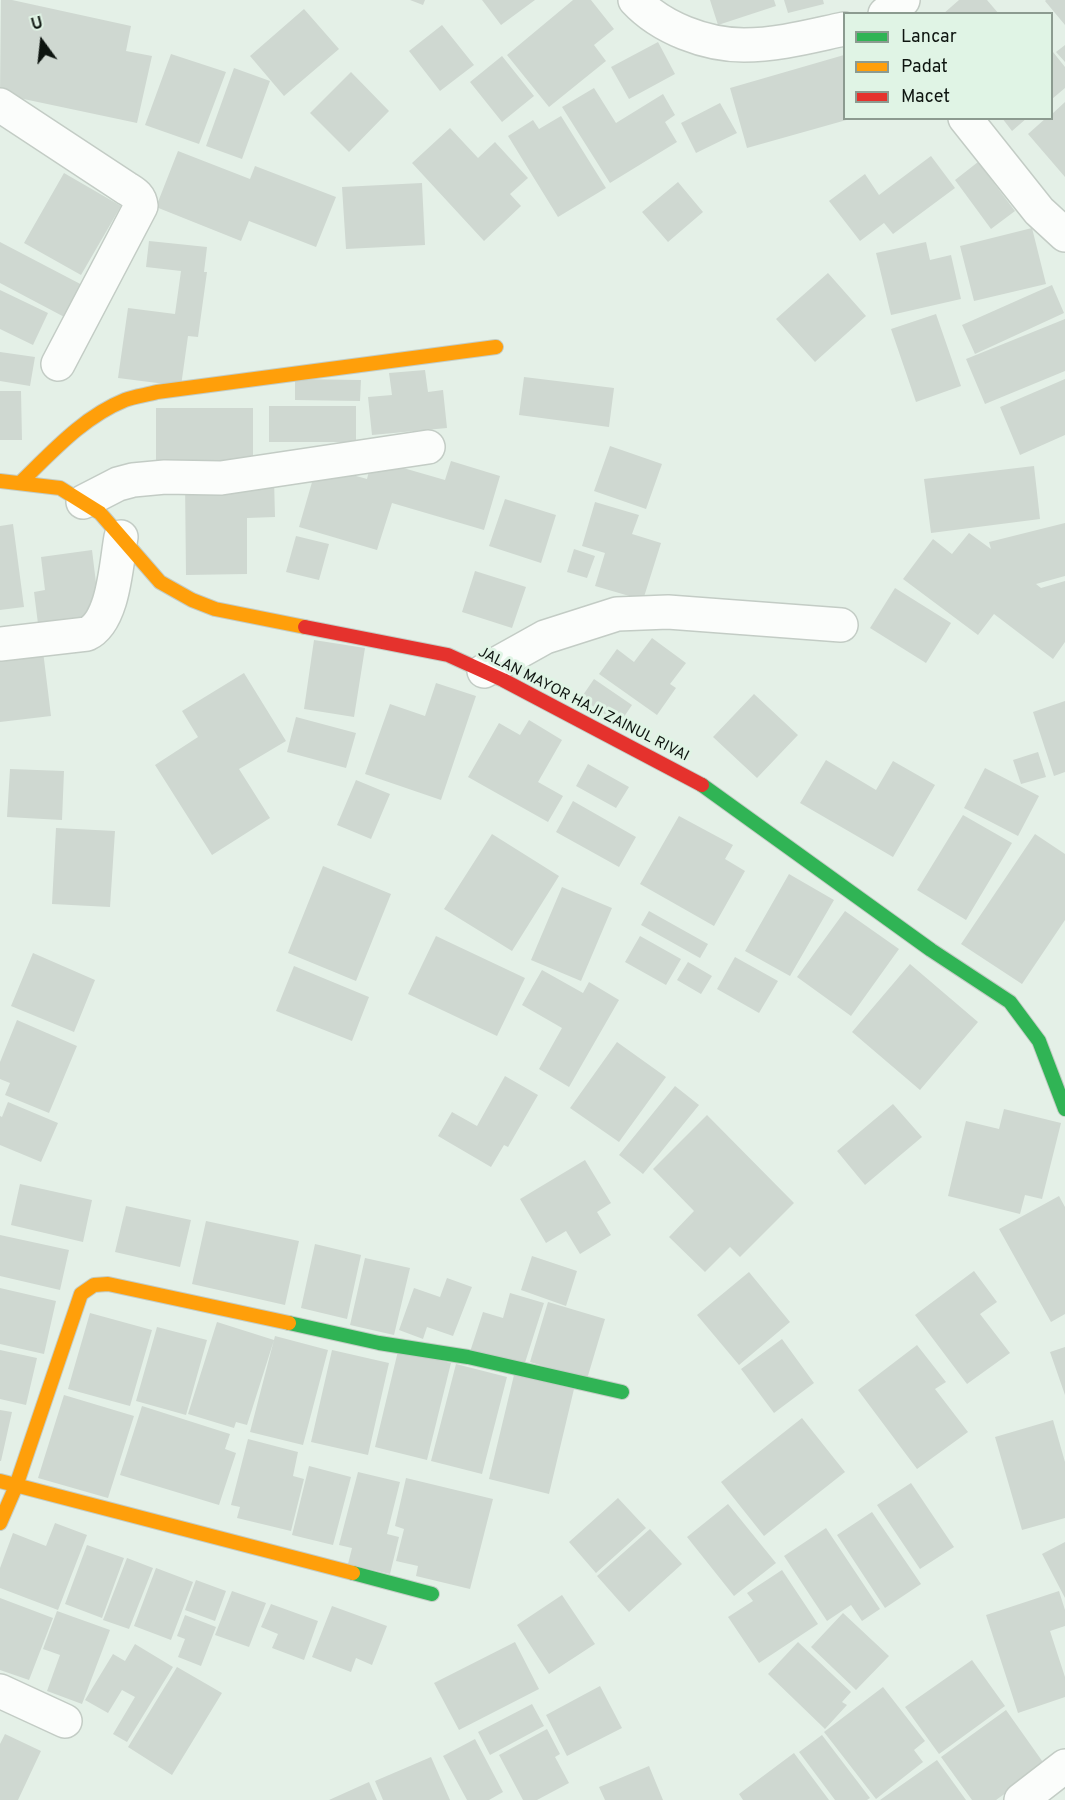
<!DOCTYPE html>
<html>
<head>
<meta charset="utf-8">
<style>
	body { margin:0 }
	#map { position:relative; width:1065px; height:1800px; overflow:hidden; background:#e4f0e7; font-family:Overpass,sans-serif }
	canvas { display:block }
	.legend { position:absolute; left:843px; top:12px; width:210px; height:108px; box-sizing:border-box; background:#e0f4e5; border:2px solid #8c9b90; margin:0; padding:8px 10px; list-style:none; font-size:18px; color:#0e1510 }
	.legend li { display:flex; align-items:center; gap:12px; height:30px }
	.legend b { width:30px; border:2px solid #8c9b90 }
	.north { position:absolute; left:12px; top:12px; width:60px; height:60px; -webkit-text-stroke:4px #e0f4e5; paint-order:stroke; rotate:345deg; font-size:16px; font-weight:700; line-height:24px; text-align:center; color:#0e1510 }
	.north::after { content:''; display:block; margin:auto; width:21px; height:27px; background:#0e1510; clip-path:polygon(50% 0,100% 100%,50% 72%,0 100%) }
</style>
</head>
<body>
<div id="map">
<canvas width="1065" height="1800"></canvas>
<ul class="legend">
<li><b style="height:8px;background:#30b455"></b>Lancar</li>
<li><b style="height:8px;background:#ff9f0a"></b>Padat</li>
<li><b style="height:8px;background:#e5322d"></b>Macet</li>
</ul>
<div class="north">U</div>
</div>
<script>
const ctx = document.querySelector('canvas').getContext('2d');
ctx.lineJoin = 'round';
function paint(path, color) {
  ctx.fillStyle = color;
  ctx.fill(path, 'evenodd');
}
function strokePath(path, color, width, dash) {
  ctx.strokeStyle = color;
  ctx.lineWidth = width;
  ctx.lineCap = dash ? 'butt' : 'round';
  ctx.setLineDash(dash || []);
  ctx.stroke(path);
}
function label(font, color, halo, rows, align = 'center') {
  ctx.font = font + ' Overpass,sans-serif';
  ctx.lineWidth = 6;
  ctx.setLineDash([]);
  ctx.textBaseline = 'middle';
  ctx.strokeStyle = halo;
  ctx.fillStyle = color;
  for (const [text, x, y, turn = 0] of rows) {
    ctx.save();
    ctx.translate(x, y);
    ctx.rotate((+turn || 0) * Math.PI / 180);
    ctx.textAlign = isNaN(turn) ? turn : align;
    if (halo) ctx.strokeText(text, 0, 0);
    ctx.fillText(text, 0, 0);
    ctx.restore();
  }
}
const building = new Path2D(`
	M1,0H12L131,26L126,51L152,56L137,123L0,94Z
	M410,0H425L423,5Z
	M482,0H535L501,25Z
	M573,0H591L614,29L594,45L606,61L549,107L507,55Z
	M710,0H774L776,6L718,25Z
	M784,0H823L824,4L788,13Z
	M959,0H987L999,14H943Z
	M1046,0H1065V25L1045,1Z
	M304,9L339,49L284,96L250,56Z
	M442,25L474,65L440,91L409,51Z
	M658,42L675,74L629,99L611,67Z
	M1065,45V62L1056,52Z
	M1053,52L1065,67V88L1052,99Z
	M171,54L226,72L199,144L145,125Z
	M844,55V118L850,119L747,148L730,88Z
	M502,56L534,96L502,122L470,82Z
	M234,68L270,81L242,159L206,146Z
	M351,72L389,111L349,152L310,113Z
	M594,88L616,123L663,94L675,115L665,122L677,142L610,183L562,107Z
	M1065,102V177L1028,134L1046,118H1052V114Z
	M720,103L737,133L696,153L681,123Z
	M561,116L606,188L558,217L508,136L533,120L539,129Z
	M1002,118H1027L1012,131Z
	M450,128L478,158L495,142L528,178L510,194L521,206L484,241L412,163Z
	M178,151L250,179L255,166L336,197L316,247L249,221L241,241L156,207Z
	M931,156L955,188L893,234L884,223L860,241L829,201L865,174L879,195Z
	M978,162L1015,211L991,229L955,180Z
	M64,173L121,206L81,275L24,243Z
	M678,182L703,212L668,242L642,212Z
	M422,183L425,245L346,249L342,187Z
	M1032,228L1046,284L974,301L960,246Z
	M149,241L207,247L204,272H207L198,337L188,336L181,386L118,378L128,308L175,314L181,271L146,267Z
	M0,242L88,288L70,320L0,283Z
	M926,242L930,260L951,255L961,299L891,315L876,253Z
	M828,273L866,316L815,362L776,319Z
	M1052,285L1064,313L975,354L962,325Z
	M0,290L48,313L33,345L0,329Z
	M936,314L961,386L916,402L891,329Z
	M1065,319V371L985,404L966,359Z
	M0,352L35,357L30,386L0,381Z
	M425,370L428,392L443,390L447,428L372,435L368,397L392,395L389,373Z
	M524,377L614,388L609,427L519,415Z
	M295,379L361,380L360,401L295,400Z
	M1065,379V435L1020,455L1000,407Z
	M0,391H21L22,440H0Z
	M269,406H356V442H269Z
	M156,408H253V460L156,461Z
	M610,446L662,464L646,509L594,491Z
	M372,459L445,480L451,461L500,476L484,530L392,503L377,550L299,527L317,465L367,479Z
	M1034,466L1040,519L931,533L924,479Z
	M274,479L275,517L247,518V574L186,575L185,481Z
	M505,499L556,515L541,563L489,546Z
	M595,502L639,515L632,534L661,543L643,600L595,586L605,553L582,546Z
	M1065,523V576L1036,584L1041,588L1065,581V642L1053,659L994,614L978,635L903,579L933,539L952,554L969,533L991,549L989,542Z
	M13,524L24,607L0,610V526Z
	M296,536L329,544L319,580L286,572Z
	M574,549L595,556L587,578L567,572Z
	M92,550L100,616L38,624L34,592L45,590L41,557Z
	M475,571L526,587L512,628L462,612Z
	M895,588L951,623L926,663L870,628Z
	M652,638L686,663L670,684L676,688L657,715L599,674L617,649L634,662Z
	M314,640L365,648L354,717L304,709Z
	M42,643L51,716L0,722V648Z
	M244,673L286,741L239,769L270,818L212,855L155,765L198,737L182,711Z
	M594,679L632,705L619,724L581,698Z
	M436,683L476,696L441,800L365,774L390,704L425,716Z
	M754,694L798,735L757,778L713,737Z
	M1065,701V772L1054,776L1033,712Z
	M296,717L356,733L346,768L287,752Z
	M529,720L562,740L538,782L563,796L548,822L468,777L499,723L520,735Z
	M1038,752L1046,777L1021,784L1013,760Z
	M826,760L876,790L893,761L935,785L893,857L800,803Z
	M588,764L629,787L616,808L576,786Z
	M985,768L1039,796L1018,836L964,808Z
	M10,769L64,771L62,820L7,817Z
	M356,780L390,794L371,839L337,825Z
	M573,801L636,837L619,867L556,832Z
	M963,815L1012,843L966,920L917,890Z
	M679,816L733,845L725,859L745,871L714,926L640,884Z
	M56,828L115,831L110,907L52,904Z
	M492,834L559,876L512,951L444,909Z
	M1035,834L1065,854V920L1022,984L961,944Z
	M323,866L391,894L356,981L288,953Z
	M789,874L834,900L790,976L745,951Z
	M562,887L612,908L581,981L531,960Z
	M649,911L708,944L700,958L641,925Z
	M845,911L899,949L851,1016L797,977Z
	M436,936L525,978L497,1036L408,994Z
	M640,936L681,959L666,985L625,962Z
	M33,953L95,980L74,1032L11,1006Z
	M735,957L778,981L759,1013L717,989Z
	M688,962L712,976L701,994L677,980Z
	M910,964L978,1022L920,1090L852,1032Z
	M294,966L369,997L352,1041L276,1011Z
	M542,970L583,993L589,982L619,1000L569,1087L539,1069L562,1028L522,1005Z
	M17,1020L77,1046L49,1113L5,1095L10,1083L0,1079V1062Z
	M617,1042L666,1077L619,1142L570,1108Z
	M505,1076L538,1095L508,1147L504,1145L491,1167L438,1136L452,1112L477,1126Z
	M675,1086L699,1105L643,1174L619,1155Z
	M8,1102L58,1123L41,1162L0,1145V1116L2,1117Z
	M893,1104L922,1137L865,1185L837,1151Z
	M1004,1109L1061,1123L1042,1199L1025,1195L1020,1214L948,1196L966,1121L999,1129Z
	M707,1115L794,1203L740,1257L730,1247L705,1272L669,1237L694,1211L653,1169Z
	M585,1160L611,1203L597,1212L611,1235L580,1254L566,1231L546,1243L520,1199Z
	M20,1184L92,1200L83,1242L11,1225Z
	M1059,1196L1065,1207V1314L1051,1322L999,1229Z
	M126,1206L191,1220L180,1267L115,1252Z
	M206,1221L299,1241L285,1305L192,1284Z
	M0,1235L69,1250L60,1290L0,1276Z
	M315,1244L361,1255L347,1319L301,1308Z
	M532,1256L577,1271L566,1306L521,1290Z
	M365,1258L410,1268L394,1335L350,1325Z
	M974,1271L997,1302L980,1314L1010,1353L967,1384L915,1315Z
	M749,1272L790,1322L739,1365L697,1315Z
	M447,1278L472,1287L453,1336L427,1327L423,1339L399,1330L414,1288L440,1297Z
	M0,1288L56,1301L44,1354L0,1344Z
	M510,1293L544,1303L523,1369L470,1352L483,1312L503,1318Z
	M548,1302L605,1319L587,1379L530,1362Z
	M90,1313L152,1330L130,1406L68,1389Z
	M217,1322L274,1340L247,1425L236,1422L234,1428L188,1414Z
	M157,1327L207,1340L186,1415L136,1401Z
	M275,1336L328,1350L303,1445L250,1432Z
	M782,1339L814,1383L774,1413L741,1369Z
	M917,1345L946,1382L935,1389L968,1432L917,1469L858,1390Z
	M1065,1347V1395L1050,1352Z
	M0,1350L37,1358L26,1405L0,1399Z
	M332,1350L389,1363L368,1455L311,1442Z
	M398,1351L451,1363L427,1460L375,1447Z
	M456,1364L507,1377L482,1474L431,1461Z
	M514,1375L574,1389L549,1494L489,1479Z
	M64,1395L134,1416L108,1498L38,1478Z
	M142,1406L230,1434L225,1449L236,1453L219,1505L120,1475Z
	M0,1410L12,1412L1,1461H0Z
	M802,1418L845,1472L764,1536L721,1482Z
	M1053,1420L1065,1462V1518L1022,1530L995,1437Z
	M248,1439L298,1452L293,1476L304,1479L291,1531L237,1518L240,1507L231,1505Z
	M309,1466L351,1477L333,1545L292,1535Z
	M358,1472L400,1482L387,1534L399,1537L390,1574L348,1564L352,1548L339,1545Z
	M406,1478L493,1499L470,1589L416,1576L418,1566L396,1561L404,1529L395,1526Z
	M911,1483L954,1547L920,1569L877,1505Z
	M618,1498L646,1528L596,1573L569,1542Z
	M728,1504L776,1563L734,1596L687,1537Z
	M872,1512L921,1584L885,1608L837,1535Z
	M55,1523L87,1535L58,1610L0,1588V1568L13,1533L46,1546Z
	M826,1528L880,1609L862,1621L851,1605L827,1621L784,1556Z
	M650,1529L682,1564L629,1612L597,1576Z
	M1065,1542V1598L1042,1554Z
	M87,1545L124,1558L102,1618L65,1604Z
	M127,1558L153,1568L129,1629L103,1620Z
	M156,1568L193,1582L171,1640L134,1626Z
	M782,1570L818,1624L759,1663L728,1617L753,1601L747,1593Z
	M196,1580L226,1591L215,1621L185,1610Z
	M232,1591L266,1603L249,1647L215,1635Z
	M1059,1591L1065,1610V1626L1050,1631L1065,1677V1697L1018,1713L986,1615Z
	M562,1595L595,1644L549,1674L517,1625Z
	M0,1598L53,1618L29,1680L0,1670Z
	M271,1604L318,1621L304,1660L272,1648L278,1634L261,1627Z
	M332,1606L387,1626L372,1665L356,1658L351,1672L312,1657Z
	M57,1611L110,1630L82,1704L47,1691L60,1655L43,1649Z
	M843,1613L889,1656L856,1690L811,1647Z
	M185,1615L216,1627L201,1666L178,1657L185,1639L177,1636Z
	M515,1642L539,1689L459,1730L434,1683Z
	M798,1642L851,1692L842,1702L847,1705L825,1729L768,1674Z
	M135,1644L173,1667L127,1742L113,1734L135,1697L122,1690L108,1713L85,1700L113,1654L125,1661Z
	M972,1660L1005,1706L939,1754L905,1707Z
	M177,1667L222,1693L172,1775L128,1747Z
	M600,1686L622,1728L567,1756L546,1715Z
	M883,1687L925,1741L914,1750L923,1762L876,1799L824,1732Z
	M532,1704L544,1726L490,1755L478,1732Z
	M1006,1710L1045,1765L996,1800H972L941,1757Z
	M547,1729L560,1754L555,1757L569,1783L537,1800H523L499,1755Z
	M5,1734L41,1751L18,1800H0V1744Z
	M822,1735L870,1798L867,1800H835L799,1752Z
	M475,1739L503,1792L489,1800H467L443,1756Z
	M794,1753L829,1800H743L739,1794Z
	M431,1757L450,1800H383L375,1781Z
	M937,1760L966,1800H880Z
	M649,1766L663,1800H605L599,1787Z
	M369,1782L377,1800H329Z`);
const street = new Path2D(`
	M635,0C661,28 706,45 744,45C778,45 811,36 844,29
	M885,14L903,0
	M0,105L126,188C134,193 140,196 141,206L58,364
	M965,118L1039,211L1065,235
	M83,502L118,484L133,480L165,477L221,478L428,447
	M0,644L87,634C114,621 116,564 121,537
	M484,671L545,637L617,614L668,612L841,625
	M0,1691L65,1721
	M1021,1800L1065,1766`);
const fast = new Path2D(`
	M702,785L931,950L1010,1002L1039,1041L1065,1109
	M289,1323L379,1343L468,1357L622,1392
	M353,1573L432,1594`);
const slow = new Path2D(`
	M0,481L60,488L100,513L160,582L192,600L215,609L305,627
	M20,483C52,452 83,417 125,400C135,396 147,395 157,392L496,347
	M0,1481L353,1573
	M0,1523L16,1486L81,1294L94,1285L108,1284L289,1323`);
const jam = new Path2D(`
	M305,627L448,655L503,680L702,785`);
const streetNames = [
	["JALAN MAYOR HAJI ZAINUL RIVAI",583,705,27]
];
paint(building, '#cfd8d1');
strokePath(street, '#c3ccc5', 36);
strokePath(fast, '#c3ccc5', 16);
strokePath(slow, '#c3ccc5', 16);
strokePath(jam, '#c3ccc5', 16);
strokePath(street, '#fbfdfb', 33);
strokePath(fast, '#30b455', 14);
strokePath(slow, '#ff9f0a', 14);
strokePath(jam, '#e5322d', 14);
label('15px', '#0e1510', '#e0f4e5', streetNames);
</script>
</body>
</html>
